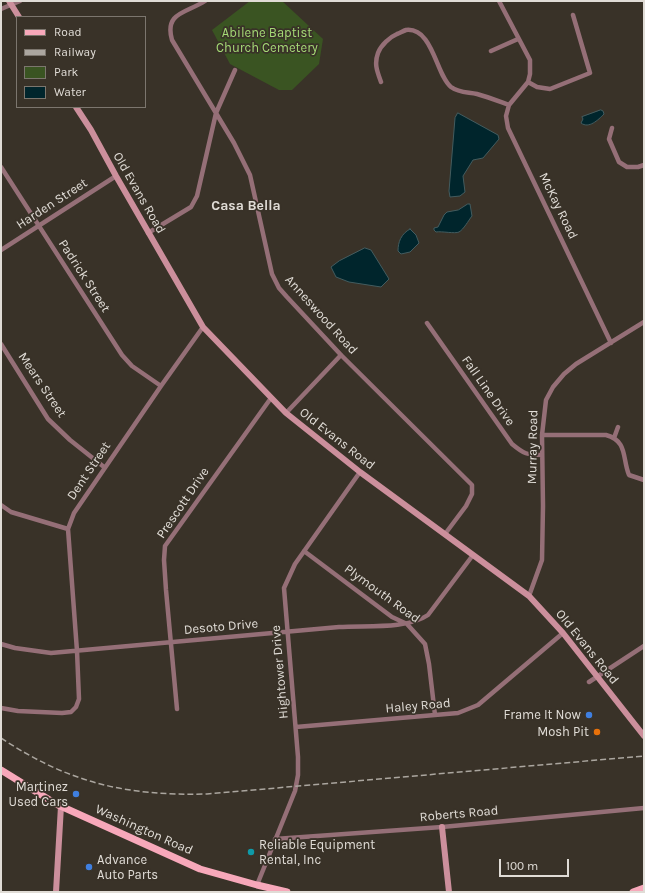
<!DOCTYPE html>
<html>
<head>
<meta charset="utf-8">
<style>
	body { margin:0 }
	#map { position:relative; width:645px; height:893px; overflow:hidden; background:#393228; font-family:Karla,sans-serif }
	canvas { display:block }
	.frame { position:absolute; inset:0; border:2px solid #e0dcd6; pointer-events:none }
	.legend { position:absolute; left:16px; top:16px; width:130px; height:92px; box-sizing:border-box; background:#393228; border:1px solid #7c766e; margin:0; padding:5px 7px; list-style:none; font-size:12px; color:#e0dcd6 }
	.legend li { display:flex; align-items:center; gap:8px; height:20px }
	.legend b { width:20px; border:1px solid #7c766e }
	.scale { position:absolute; left:499px; top:859px; width:70px; height:18px; box-sizing:border-box; border:2px solid #e0dcd6; border-top:0; padding-left:5px; font-size:12px; line-height:14px; white-space:nowrap; color:#e0dcd6; -webkit-text-stroke:3px #393228; paint-order:stroke }
</style>
</head>
<body>
<div id="map">
<canvas width="645" height="893"></canvas>
<div class="frame"></div>
<ul class="legend">
<li><b style="height:5px;background:#f7a8ba"></b>Road</li>
<li><b style="height:5px;background:#aba69f"></b>Railway</li>
<li><b style="height:11px;background:#3a5422"></b>Park</li>
<li><b style="height:11px;background:#00252c"></b>Water</li>
</ul>
<div class="scale">100 m</div>
</div>
<script>
const ctx = document.querySelector('canvas').getContext('2d');
ctx.lineJoin = 'round';
function paint(path, color) {
  ctx.fillStyle = color;
  ctx.fill(path, 'evenodd');
}
function strokePath(path, color, width, dash) {
  ctx.strokeStyle = color;
  ctx.lineWidth = width;
  ctx.lineCap = dash ? 'butt' : 'round';
  ctx.setLineDash(dash || []);
  ctx.stroke(path);
}
function label(font, color, halo, rows, align = 'center') {
  ctx.font = font + ' Karla,sans-serif';
  ctx.lineWidth = 3.5;
  ctx.setLineDash([]);
  ctx.textBaseline = 'middle';
  ctx.strokeStyle = halo;
  ctx.fillStyle = color;
  for (const [text, x, y, turn = 0] of rows) {
    ctx.save();
    ctx.translate(x, y);
    ctx.rotate((+turn || 0) * Math.PI / 180);
    ctx.textAlign = isNaN(turn) ? turn : align;
    if (halo) ctx.strokeText(text, 0, 0);
    ctx.fillText(text, 0, 0);
    ctx.restore();
  }
}
const green = new Path2D(`
	M250,1H282L323,39L319,64L292,90H279L230,64L212,30Z`);
const water = new Path2D(`
	M601,110L603,111L604,114C598,120 589,129 581,123L583,119L582,117Z
	M458,113L498,135L499,139L483,158L473,160L463,176L465,192L460,196L450,197L449,191L455,118Z
	M468,204H470L472,216C468,221 464,229 459,232C455,234 442,231 436,232L434,230V228L438,227L444,215L447,212L458,210Z
	M410,229L416,235L419,243L410,252L401,254L398,251C398,242 401,234 410,229Z
	M365,248L371,250L389,279L381,287L349,282L336,277L331,267L339,261Z`);
const street = new Path2D(`
	M205,1C187,13 164,12 172,40L234,143L250,175L272,274L279,288L287,297L341,355L472,485V494L466,506L445,534
	M499,1L530,60V74L528,82L509,105L506,116L508,128L611,343
	M1,9L20,1
	M491,51L518,39
	M381,82C377,71 374,64 378,53C381,45 390,37 397,34C400,33 403,31 406,30C433,27 436,75 451,87C459,93 468,92 477,94C488,97 498,101 509,105
	M528,82L537,87L550,89L590,73L573,15
	M612,128L609,139L619,162L627,167H638L644,165
	M1,167L122,355L132,366L161,386
	M148,233L191,207L197,196L216,113L235,70
	M1,250L116,176
	M427,323L512,444C524,454 527,455 542,455
	M1,344L48,419L70,440L104,467
	M286,413L341,355
	M542,435H606C628,441 622,458 629,475L644,480
	M614,438L618,427
	M1,505L11,512L68,529
	M304,551L392,617L407,624L425,644L429,664L435,715
	M529,596L542,560L543,506L542,435L546,400L553,387L564,374L576,364L644,322
	M1,644L15,648L51,653C147,644 243,636 339,627C365,625 406,630 428,615L473,555
	M589,682L644,646
	M1,708L18,711L62,713L71,712L76,707L79,699L77,651L68,529L74,513L161,386L203,327
	M177,709L166,590L164,560L165,546L271,398
	M296,727L458,713L478,705L563,633
	M275,839L442,827L644,808
	M257,885L295,791L298,775V757L284,588L295,564L360,472`);
const secondary = new Path2D(`
	M9,1L19,17
	M76,107L91,130L116,176L203,327L286,413L360,472L529,596L563,633L644,736
	M442,827L449,892
	M56,892L61,806`);
const primary = new Path2D(`
	M1,770L56,804L200,869L257,885L287,892
	M633,892L644,888`);
const rail = new Path2D(`
	M1,738C69,783 126,796 207,794L644,756`);
const markers = [
	[589,715,4,"#3f7fe0"],
	[597,732,4,"#e8710a"],
	[76,794,4,"#3f7fe0"],
	[251,852,4,"#0f9aa8"],
	[89,867,4,"#3f7fe0"]
];
const parkNames = [
	["Abilene Baptist",267,33],
	["Church Cemetery",267,48]
];
const streetNames = [
	["Old Evans Road",139,193,60],
	["Harden Street",52,204,-33],
	["McKay Road",558,206,64],
	["Padrick Street",84,276,57],
	["Anneswood Road",321,315,48],
	["Mears Street",42,385,56],
	["Fall Line Drive",488,391,55],
	["Old Evans Road",337,439,38],
	["Murray Road",533,447,-89],
	["Dent Street",89,471,-56],
	["Prescott Drive",183,503,-56],
	["Plymouth Road",382,594,36],
	["Desoto Drive",221,627,-5],
	["Old Evans Road",587,647,51],
	["Hightower Drive",280,672,-95],
	["Haley Road",418,706,-5],
	["Roberts Road",459,814,-5],
	["Washington Road",144,830,24]
];
const poiNames = [
	["Frame It Now",581,715],
	["Mosh Pit",589,732],
	["Martinez",68,787],
	["Used Cars",68,802],
	["Reliable Equipment",259,845,"left"],
	["Rental, Inc",259,860,"left"],
	["Advance",97,860,"left"],
	["Auto Parts",97,875,"left"]
];
const neighbourhoodNames = [
	["Casa Bella",246,206]
];
paint(green, '#3a5422');
paint(water, '#00252c');
strokePath(water, '#435c5f', 1);
strokePath(street, '#956f77', 4.5);
strokePath(secondary, '#cc8f9c', 6);
strokePath(primary, '#f7a8ba', 7);
strokePath(rail, '#aba69f', 1.5, [6, 3]);
for (const [x, y, r, color] of markers) {
  const dot = new Path2D();
  dot.arc(x, y, r, 0, 2 * Math.PI);
  ctx.fillStyle = color;
  ctx.fill(dot);
  strokePath(dot, '#393228', 1.5);
}
label('13px', '#a5da76', '#393228', parkNames);
label('13px', '#e0dcd6', '#393228', streetNames);
label('13px', '#e0dcd6', '#393228', poiNames, 'right');
label('bold 14px', '#e0dcd6', '#393228', neighbourhoodNames);
</script>
</body>
</html>
